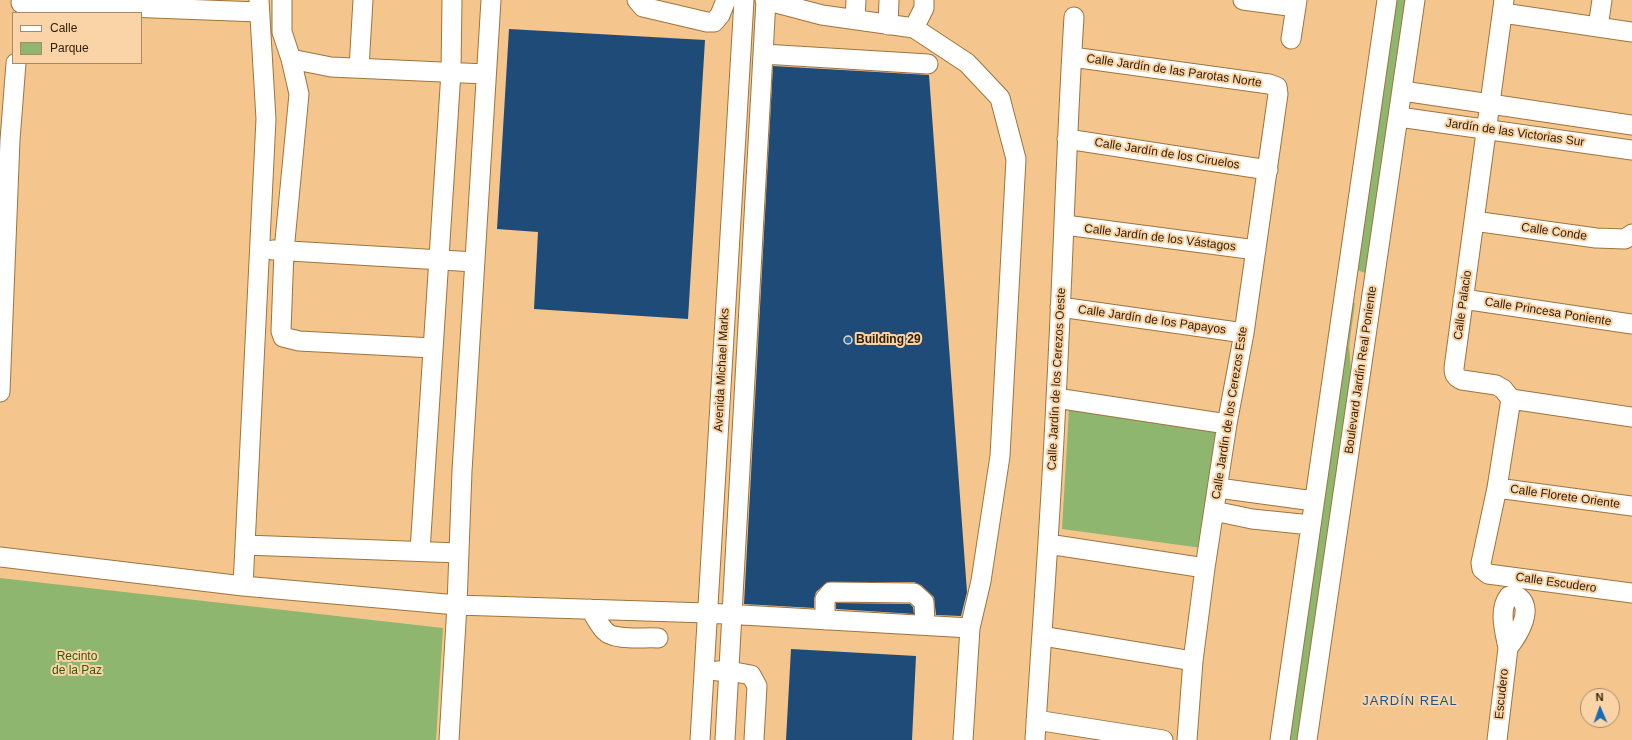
<!DOCTYPE html>
<html>
<head>
<meta charset="utf-8">
<style>
	body { margin:0 }
	#map { position:relative; width:1632px; height:740px; overflow:hidden; background:#f4c58c; font-family:Arial,sans-serif }
	canvas { display:block }
	.legend { position:absolute; left:12px; top:12px; width:130px; height:52px; box-sizing:border-box; background:#fad4a7; border:1px solid #a88b66; margin:0; padding:5px 7px; list-style:none; font-size:12px; color:#2e1d05 }
	.legend li { display:flex; align-items:center; gap:8px; height:20px }
	.legend b { width:20px; border:1px solid #a88b66 }
	.north { position:absolute; left:1580px; top:688px; width:40px; height:40px; box-sizing:border-box; background:#fad4a7; border:1px solid #a88b66; border-radius:50%; rotate:358deg; font-size:11px; font-weight:700; line-height:16px; text-align:center; color:#2e1d05 }
	.north::after { content:''; display:block; margin:auto; width:14px; height:18px; background:#166cb9; clip-path:polygon(50% 0,100% 100%,50% 72%,0 100%) }
</style>
</head>
<body>
<div id="map">
<canvas width="1632" height="740"></canvas>
<ul class="legend">
<li><b style="height:5px;background:#fff"></b>Calle</li>
<li><b style="height:11px;background:#8fb66e"></b>Parque</li>
</ul>
<div class="north">N</div>
</div>
<script>
const ctx = document.querySelector('canvas').getContext('2d');
ctx.lineJoin = 'round';
function paint(path, color) {
  ctx.fillStyle = color;
  ctx.fill(path, 'evenodd');
}
function strokePath(path, color, width, dash) {
  ctx.strokeStyle = color;
  ctx.lineWidth = width;
  ctx.lineCap = dash ? 'butt' : 'round';
  ctx.setLineDash(dash || []);
  ctx.stroke(path);
}
function label(font, color, halo, rows, align = 'center') {
  ctx.font = font + ' Arial,sans-serif';
  ctx.lineWidth = 4;
  ctx.setLineDash([]);
  ctx.textBaseline = 'middle';
  ctx.strokeStyle = halo;
  ctx.fillStyle = color;
  for (const [text, x, y, turn = 0] of rows) {
    ctx.save();
    ctx.translate(x, y);
    ctx.rotate((+turn || 0) * Math.PI / 180);
    ctx.textAlign = isNaN(turn) ? turn : align;
    if (halo) ctx.strokeText(text, 0, 0);
    ctx.fillText(text, 0, 0);
    ctx.restore();
  }
}
const green = new Path2D(`
	M1392,0H1409L1368,274L1357,270Z
	M1355,303L1349,346L1351,372L1299,740H1285L1346,304Z
	M1069,409L1218,432L1202,548L1062,529Z
	M0,578L443,628L436,740H0Z`);
const building = new Path2D(`
	M509,29L705,40L688,319L534,309L538,232L497,229Z
	M773,66L929,75L967,592L961,616L936,615L934,597L921,585L914,582H827L816,592L814,599V608L744,604Z
	M836,603L910,604L913,607L914,614L836,609Z
	M791,649L916,656L912,740H786Z`);
const minor = new Path2D(`
	M282,0V32L291,59L299,94L284,251L281,331L283,337L299,341L433,348
	M637,0L643,7L707,22H714L720,15L726,0
	M1243,0L1296,7
	M1504,0L1454,368C1454,374 1455,377 1462,380L1496,385L1503,389L1511,399L1497,488L1481,563L1482,569L1488,574L1632,593
	M21,3L259,12
	M1503,13L1632,32
	M855,20L856,0
	M888,25L889,0
	M1598,27L1602,0
	M914,28L924,8V0
	M1291,39L1297,0
	M763,54L928,64
	M1072,57L1269,84L1277,87L1278,94L1244,333L1227,424L1205,568L1193,661L1187,740
	M291,59L331,67L486,74
	M359,68L363,0
	M1403,91L1632,125
	M1399,117L1632,150
	M1067,139L1268,170
	M1474,221L1596,238L1625,239L1632,234
	M1065,225L1256,250
	M273,250L475,262
	M1463,299L1632,324
	M1060,307L1244,333
	M0,392L10,140L16,63
	M1056,398L1227,424
	M1511,399L1632,417
	M1218,488L1314,501
	M1497,488L1632,506
	M1214,511L1252,519L1311,525
	M1048,544L1205,568
	M245,545L459,553
	M420,551L451,72L452,0
	M0,557L243,586L457,605L707,613L970,628L981,581L1000,456L1016,159L1000,98L967,63L914,28L822,15L765,0
	M243,586L266,119L259,0
	M1515,595C1537,606 1518,635 1508,648C1505,632 1498,610 1509,596Z
	M590,609C595,616 599,625 605,631C614,641 644,637 658,638
	M825,620V599L831,592L914,593L924,602L925,625
	M1042,636L1193,661
	M717,671H729L751,675L757,686L754,740
	M1036,720L1163,740
	M449,740L457,605L462,471L491,0
	M700,740L744,0
	M725,740L766,0
	M963,740L970,628
	M1035,740C1042,626 1051,512 1056,399C1063,271 1066,144 1074,17
	M1280,740L1387,0
	M1307,740L1415,0
	M1497,740L1508,648`);
const markers = [
	[848,340,4,"#166cb9"]
];
const streetNames = [
	["Calle Jardín de las Parotas Norte",1174,71,8],
	["Jardín de las Victorias Sur",1515,133,8],
	["Calle Jardín de los Ciruelos",1167,154,9],
	["Calle Conde",1554,232,8],
	["Calle Jardín de los Vástagos",1160,238,7],
	["Calle Palacio",1463,305,-82],
	["Calle Princesa Poniente",1548,312,9],
	["Calle Jardín de los Papayos",1152,320,8],
	["Avenida Michael Marks",722,370,-87],
	["Boulevard Jardín Real Poniente",1361,370,-82],
	["Calle Jardín de los Cerezos Oeste",1057,379,-87],
	["Calle Jardín de los Cerezos Este",1230,413,-81],
	["Calle Florete Oriente",1565,497,8],
	["Calle Escudero",1556,583,8],
	["Escudero",1502,694,-84]
];
const poiNames = [
	["Building 29",856,340]
];
const parkNames = [
	["Recinto",77,657],
	["de la Paz",77,671]
];
const neighbourhoodNames = [
	["JARDÍN REAL",1410,701]
];
paint(green, '#8fb66e');
paint(building, '#1f4b79');
strokePath(minor, '#9f743c', 21);
strokePath(minor, '#fff', 19);
for (const [x, y, r, color] of markers) {
  const dot = new Path2D();
  dot.arc(x, y, r, 0, 2 * Math.PI);
  ctx.fillStyle = color;
  ctx.fill(dot);
  strokePath(dot, '#fad4a7', 1.5);
}
label('12px', '#2e1d05', '#fad4a7', streetNames);
label('bold 12px', '#2e1d05', '#fad4a7', poiNames, 'left');
label('12px', '#355708', '#fad4a7', parkNames);
ctx.letterSpacing = '1px';
label('13px', '#205285', '#fad4a7', neighbourhoodNames);
ctx.letterSpacing = '0px';
</script>
</body>
</html>
